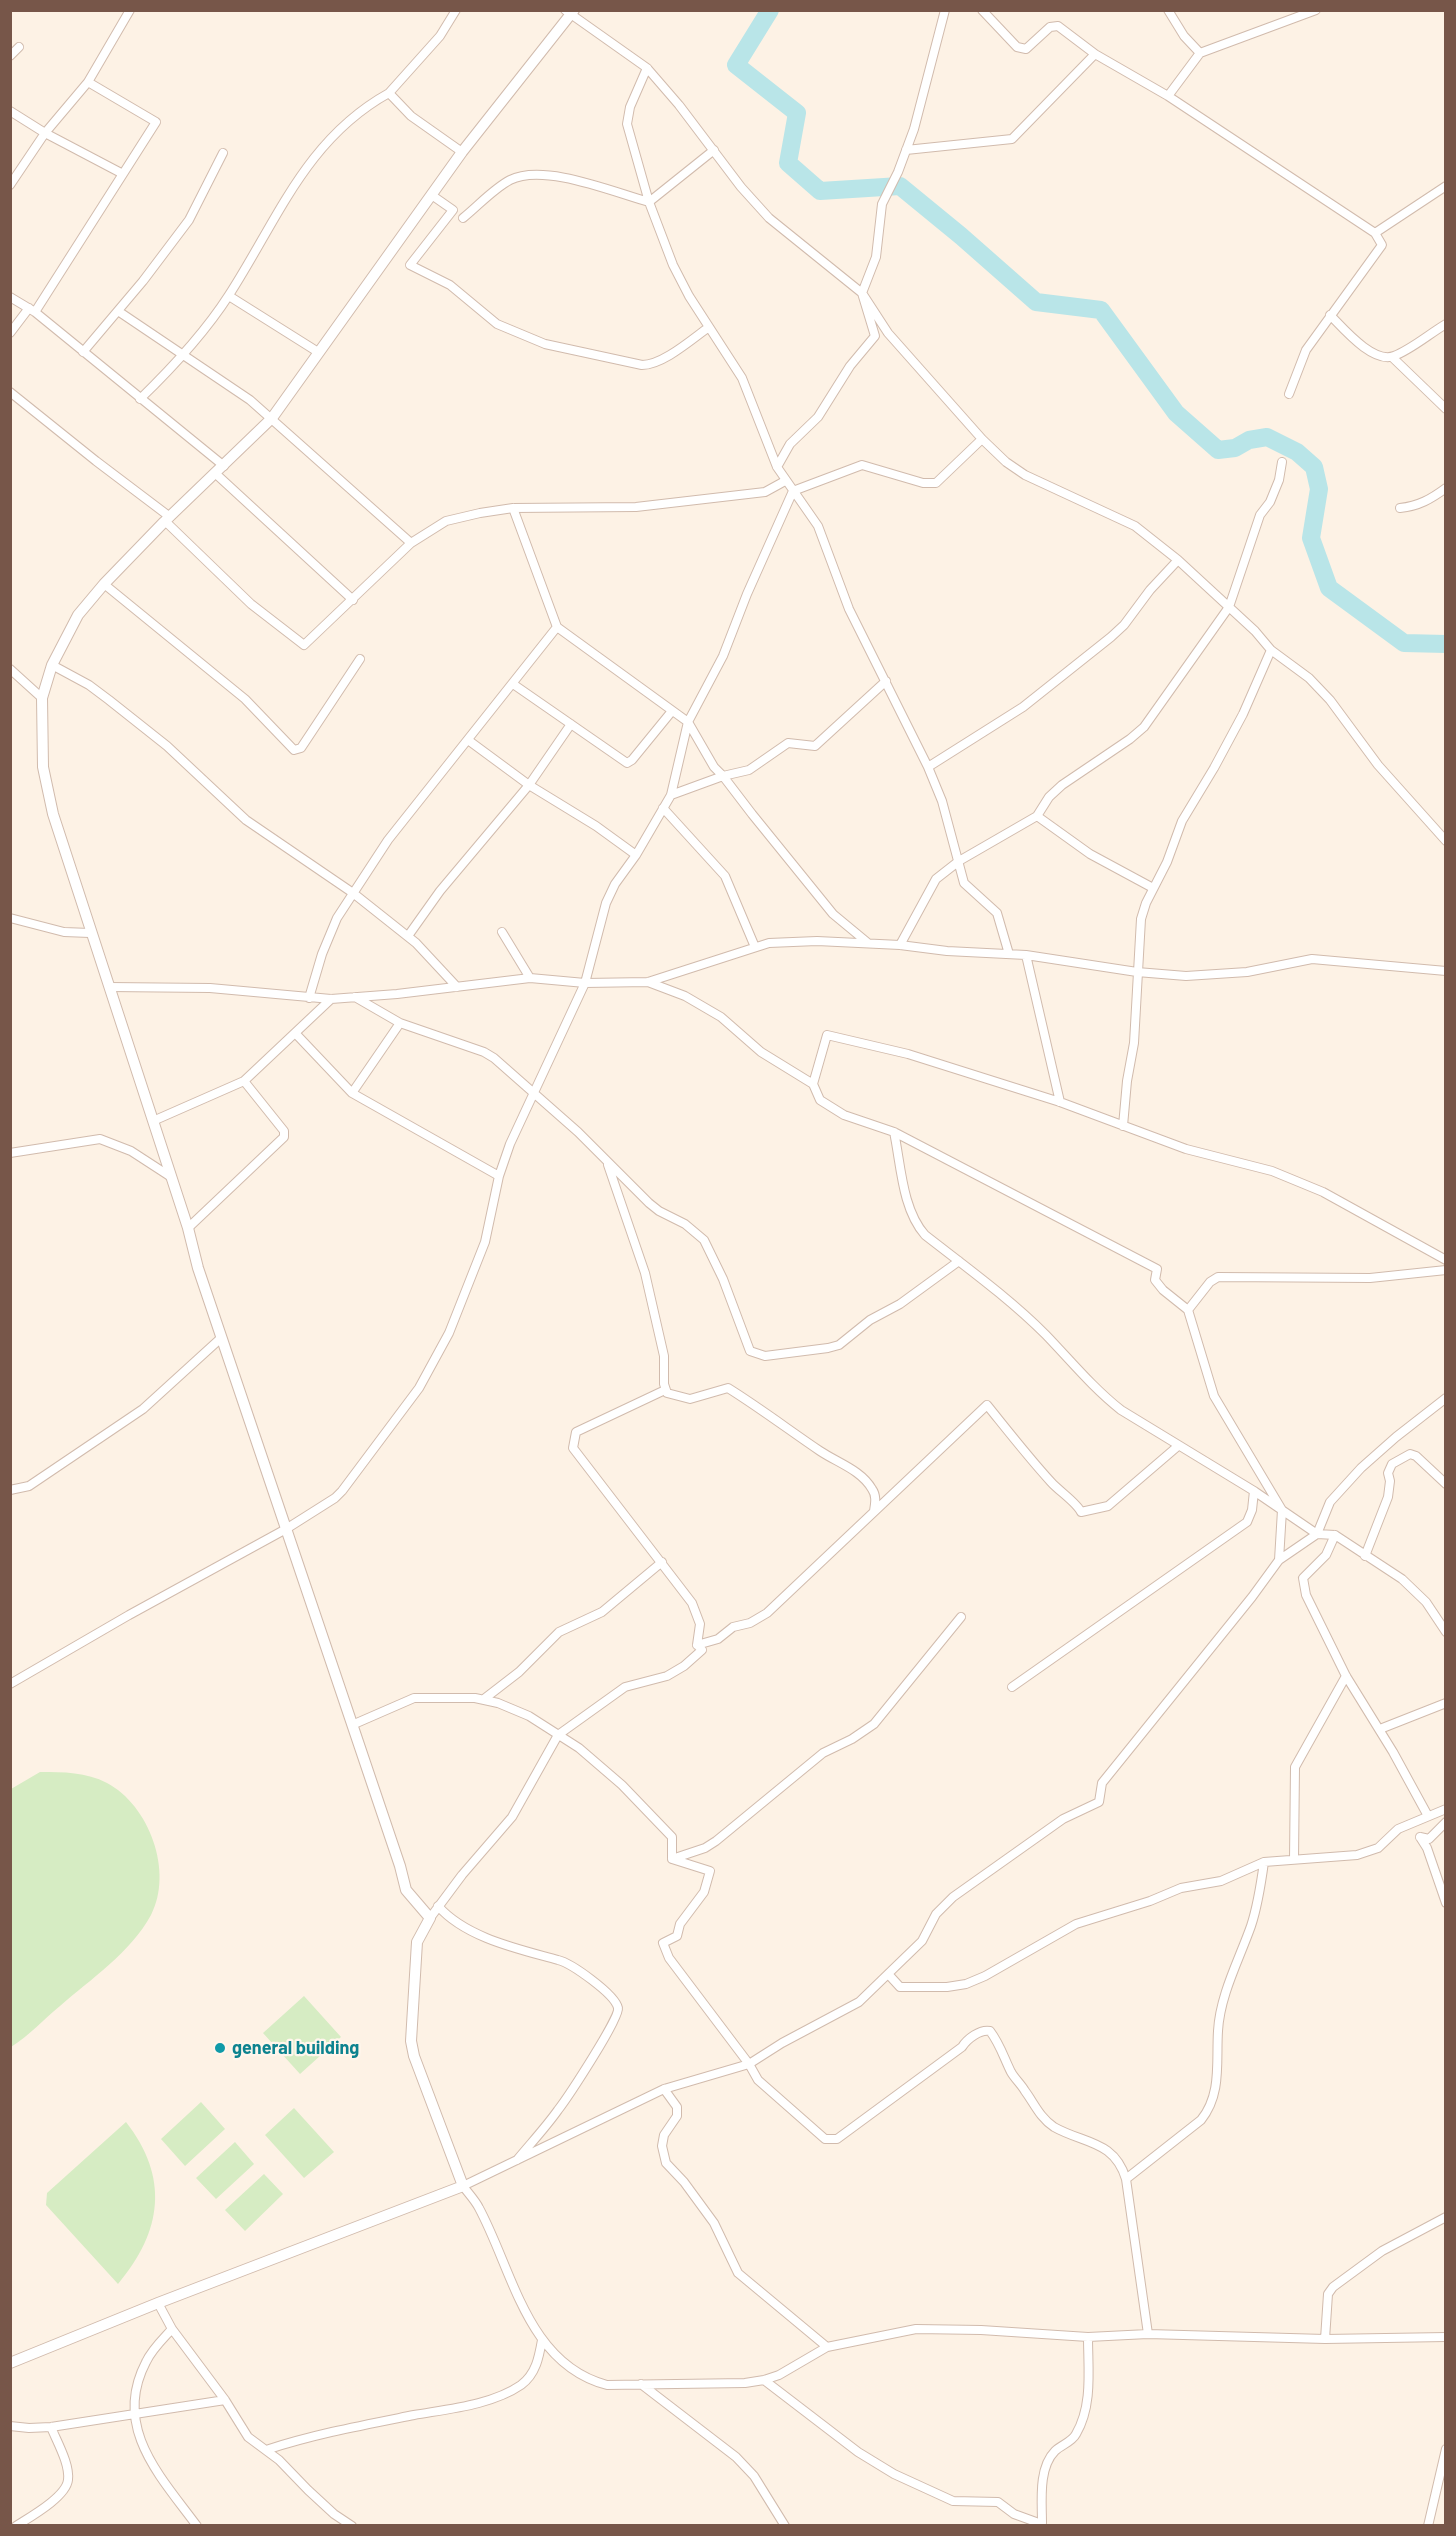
<!DOCTYPE html>
<html>
<head>
<meta charset="utf-8">
<style>
	body { margin:0 }
	#map { position:relative; width:1456px; height:2536px; overflow:hidden; background:#fdf2e5; font-family:Barlow,sans-serif }
	canvas { display:block }
	.frame { position:absolute; inset:0; border:12px solid #775649; pointer-events:none }
</style>
</head>
<body>
<div id="map">
<canvas width="1456" height="2536"></canvas>
<div class="frame"></div>
</div>
<script>
const ctx = document.querySelector('canvas').getContext('2d');
ctx.lineJoin = 'round';
function paint(path, color) {
  ctx.fillStyle = color;
  ctx.fill(path, 'evenodd');
}
function strokePath(path, color, width, dash) {
  ctx.strokeStyle = color;
  ctx.lineWidth = width;
  ctx.lineCap = dash ? 'butt' : 'round';
  ctx.setLineDash(dash || []);
  ctx.stroke(path);
}
function label(font, color, halo, rows, align = 'center') {
  ctx.font = font + ' Barlow,sans-serif';
  ctx.lineWidth = 4.5;
  ctx.setLineDash([]);
  ctx.textBaseline = 'middle';
  ctx.strokeStyle = halo;
  ctx.fillStyle = color;
  for (const [text, x, y, turn = 0] of rows) {
    ctx.save();
    ctx.translate(x, y);
    ctx.rotate((+turn || 0) * Math.PI / 180);
    ctx.textAlign = isNaN(turn) ? turn : align;
    if (halo) ctx.strokeText(text, 0, 0);
    ctx.fillText(text, 0, 0);
    ctx.restore();
  }
}
const green = new Path2D(`
	M40,1772C64,1772 86,1772 107,1783C149,1805 174,1872 151,1915C131,1952 91,1979 60,2006C44,2019 29,2036 11,2047V1789Z
	M304,1996L341,2037L300,2074L263,2033Z
	M201,2102L225,2129L185,2166L161,2139Z
	M294,2108L334,2152L304,2178L265,2135Z
	M126,2122C169,2177 163,2231 118,2284L46,2205L47,2193Z
	M235,2142L254,2164L216,2199L196,2178Z
	M264,2174L283,2194L245,2231L225,2210Z`);
const river = new Path2D(`
	M770,10L736,65L797,113L788,163L820,191L900,186L961,236L1036,302L1101,310L1176,413L1218,450L1235,448L1249,440L1267,437L1297,452L1314,467L1319,489L1311,538L1329,588L1404,643L1446,644`);
const minor = new Path2D(`
	M565,10L647,68L679,105L741,187L769,218L862,293L888,333L982,439L1006,462L1025,475L1135,526L1178,560L1255,631L1271,650L1309,678L1330,700L1378,765L1446,841
	M982,10L1017,47L1026,49L1050,27L1058,26L1095,54L1168,96
	M1168,10L1184,36L1200,53L1316,10
	M1200,53L1168,96L1375,233L1382,245L1306,350L1289,394
	M10,56L19,47
	M647,68L630,107L627,124L649,202L673,265L689,296L742,378L777,467L818,526L849,609L928,767L942,801L964,883L997,913L1009,954
	M389,93L440,36L456,10
	M10,111L45,133L123,174
	M906,150L1012,139L1095,54
	M10,185L45,133L88,82L130,10
	M433,196L453,210L410,265L450,285L497,324L545,344L642,365C663,365 692,339 709,327
	M463,218C478,206 493,189 510,180C544,163 613,192 649,202L714,150
	M1375,233L1446,186
	M229,296L318,352
	M10,297L35,312L224,466
	M118,311L250,400L411,543L446,521L480,513L513,508L636,507L765,492L785,481
	M35,312L156,122L88,82
	M1330,315C1343,328 1373,364 1394,356C1412,349 1429,334 1446,324
	M10,333L29,308
	M83,352L143,281L189,220L223,153
	M1392,357L1446,409
	M10,392L96,461L170,517
	M140,399C173,367 204,334 229,295C278,219 306,139 389,93L411,116L462,152
	M777,467L790,444L818,417L850,366L875,336L862,293L876,257L882,204L898,172L914,129L945,10
	M216,474L353,600
	M513,508L557,627L688,722L714,767L723,776L752,814L833,914L868,943
	M1400,508C1419,506 1431,499 1446,488
	M165,521L251,604L304,645L411,543
	M104,584L245,699L294,750L301,748L360,659
	M52,665L89,685L109,700L167,746L246,820L353,893L416,943L457,987
	M10,669L42,698
	M513,684L627,763L632,760L672,711
	M468,740L529,785L596,826L636,855
	M928,767L1023,707L1111,637L1124,625L1150,590L1178,560
	M671,795L723,776L749,770L788,743L815,746L886,681
	M663,808L725,876L755,947
	M1037,816L1090,854L1153,888
	M10,918L64,932L90,933
	M502,932L530,978
	M408,936L440,891L529,785L571,724
	M900,945L936,879L959,861L1037,816L1049,797L1062,785L1130,739L1144,727L1229,607L1260,515L1270,502L1279,480L1282,462
	M1026,955L1060,1102
	M648,982L685,996L721,1017L761,1052L813,1084L820,1100L844,1115L894,1132L1157,1269L1155,1280L1163,1290L1188,1310L1214,1396L1282,1510L1279,1560
	M109,987L210,988L331,999L397,994L530,978L585,983L648,982L769,943L817,941L900,945L947,951L1026,955L1137,972L1186,976L1247,972L1312,959L1446,971
	M355,997L400,1023L484,1052L494,1058L578,1132L649,1203L659,1211L685,1224L704,1240L723,1279L750,1351L765,1356L828,1348L839,1345L870,1320L900,1304L959,1261
	M309,998L322,954L337,918L388,840L557,627
	M296,1034L352,1093L499,1176
	M813,1084L827,1035L908,1054L1060,1102L1186,1149L1272,1171L1323,1192L1446,1260
	M352,1093L400,1023
	M153,1121L244,1081L331,999
	M1123,1126L1127,1081L1134,1043L1141,919L1146,903L1167,862L1182,821L1214,768L1243,714L1271,650
	M894,1132C901,1165 902,1209 925,1235C966,1267 1009,1298 1046,1335C1071,1361 1093,1388 1121,1410L1254,1491L1317,1534L1335,1535L1402,1579L1426,1602L1446,1632
	M10,1153L100,1139L131,1151L171,1177
	M608,1165L645,1273L664,1356V1384L667,1393L690,1399L728,1388C760,1408 789,1430 820,1451C838,1463 861,1470 872,1489C877,1496 875,1504 874,1511
	M188,1228L284,1137V1131L244,1081
	M1188,1310L1210,1282L1218,1277L1370,1278L1446,1270
	M665,1390L576,1432L573,1448L692,1603L700,1624L697,1645
	M1446,1398L1396,1437L1361,1468L1330,1502L1317,1534L1279,1560L1252,1597L1102,1783L1099,1802L1063,1819L953,1897L936,1914L922,1941L859,2002L782,2043L749,2064L664,2089L463,2186C468,2193 475,2200 479,2208C513,2271 527,2364 607,2385L745,2383L764,2380L779,2375L827,2347L916,2329L981,2330L1088,2337L1148,2334L1325,2339L1446,2337
	M10,1490L29,1486L143,1409L221,1338
	M1335,1535L1326,1555L1303,1578L1306,1595L1346,1676L1393,1752L1428,1816
	M1365,1556L1388,1497L1390,1481L1388,1473L1392,1464L1410,1454L1416,1456L1446,1484
	M10,1684L129,1615L286,1529L335,1498L342,1491L419,1388L449,1333L485,1242L499,1176L510,1144L585,983L606,903L615,884L636,855L671,795L688,722L723,656L747,594L793,491L862,465L923,483H936L982,439
	M1012,1687L1247,1522L1252,1510L1254,1491
	M484,1699L519,1672L559,1632L602,1612L662,1562
	M352,1725L414,1698H475L498,1703L529,1716L579,1748L622,1785L672,1837V1859L710,1871L704,1892L680,1924L677,1936L663,1943L669,1958L749,2064L758,2080L825,2139H837L962,2047C967,2039 980,2029 990,2031C1000,2044 1004,2058 1011,2072C1015,2079 1021,2084 1025,2091C1034,2103 1040,2118 1054,2127C1084,2144 1114,2140 1126,2179L1148,2334
	M1380,1729L1446,1703
	M1420,1837L1427,1848L1446,1903
	M1420,1837L1429,1839L1446,1822
	M672,1859L705,1848L716,1841L823,1753L852,1739L874,1724L961,1617
	M1294,1859L1295,1767L1346,1676
	M438,1906C466,1938 519,1949 558,1960C571,1963 615,1994 618,2008C620,2018 568,2097 558,2110C546,2127 531,2143 517,2160
	M430,1918L462,1875L512,1817L558,1735L625,1687L667,1676L684,1666L702,1650L697,1645L718,1639L733,1627L750,1623L767,1613L987,1405C1008,1431 1029,1458 1051,1482C1059,1491 1077,1503 1081,1512L1108,1506L1178,1446
	M889,1975L900,1987H947L966,1984L985,1976L1076,1924L1150,1901L1181,1888L1221,1881L1264,1862L1357,1855L1378,1848L1398,1829L1446,1809
	M664,2089L677,2107V2116L664,2135L662,2146L666,2163L684,2182L714,2223L738,2273L827,2347
	M1126,2179L1201,2120C1222,2094 1216,2062 1218,2031C1220,1995 1239,1960 1251,1926C1258,1905 1261,1884 1264,1862
	M158,2303L172,2329L225,2400L248,2437L279,2460L308,2490L334,2514L352,2526
	M172,2329C163,2339 152,2349 146,2362C112,2427 160,2476 197,2526
	M1325,2339L1328,2294L1333,2287L1382,2251L1446,2217
	M764,2380L858,2452L894,2474L953,2501L998,2502L1014,2514L1036,2522V2526
	M641,2384L736,2457L754,2476L785,2526
	M10,2426L29,2428L51,2427L225,2400
	M266,2450C315,2434 364,2425 414,2415C448,2409 492,2405 521,2385C536,2374 539,2357 542,2340
	M1042,2523C1042,2502 1038,2468 1055,2451C1061,2445 1072,2442 1076,2434C1093,2405 1088,2369 1088,2337
	M16,2526C30,2517 66,2497 68,2480C70,2464 57,2442 51,2427
	M1428,2526L1446,2449`);
const tertiary = new Path2D(`
	M10,2363L158,2303L463,2186L414,2056L411,2041L417,1942L430,1918L406,1890L400,1866L198,1268L188,1228L53,814L43,767L42,698L52,665L78,615L104,584L164,522L272,418L462,152L574,10`);
const markers = [
	[220,2048,6,"#0f9aa8"]
];
const cultureNames = [
	["general building",232,2048]
];
paint(green, '#d6ecc3');
strokePath(river, '#b9e5e8', 18);
strokePath(minor, '#d1bbad', 10);
strokePath(tertiary, '#d1bbad', 12);
strokePath(minor, '#fff', 8);
strokePath(tertiary, '#fff', 10);
for (const [x, y, r, color] of markers) {
  const dot = new Path2D();
  dot.arc(x, y, r, 0, 2 * Math.PI);
  ctx.fillStyle = color;
  ctx.fill(dot);
  strokePath(dot, '#fff6ec', 2);
}
label('bold 18px', '#0d838f', '#fff6ec', cultureNames, 'left');
</script>
</body>
</html>
